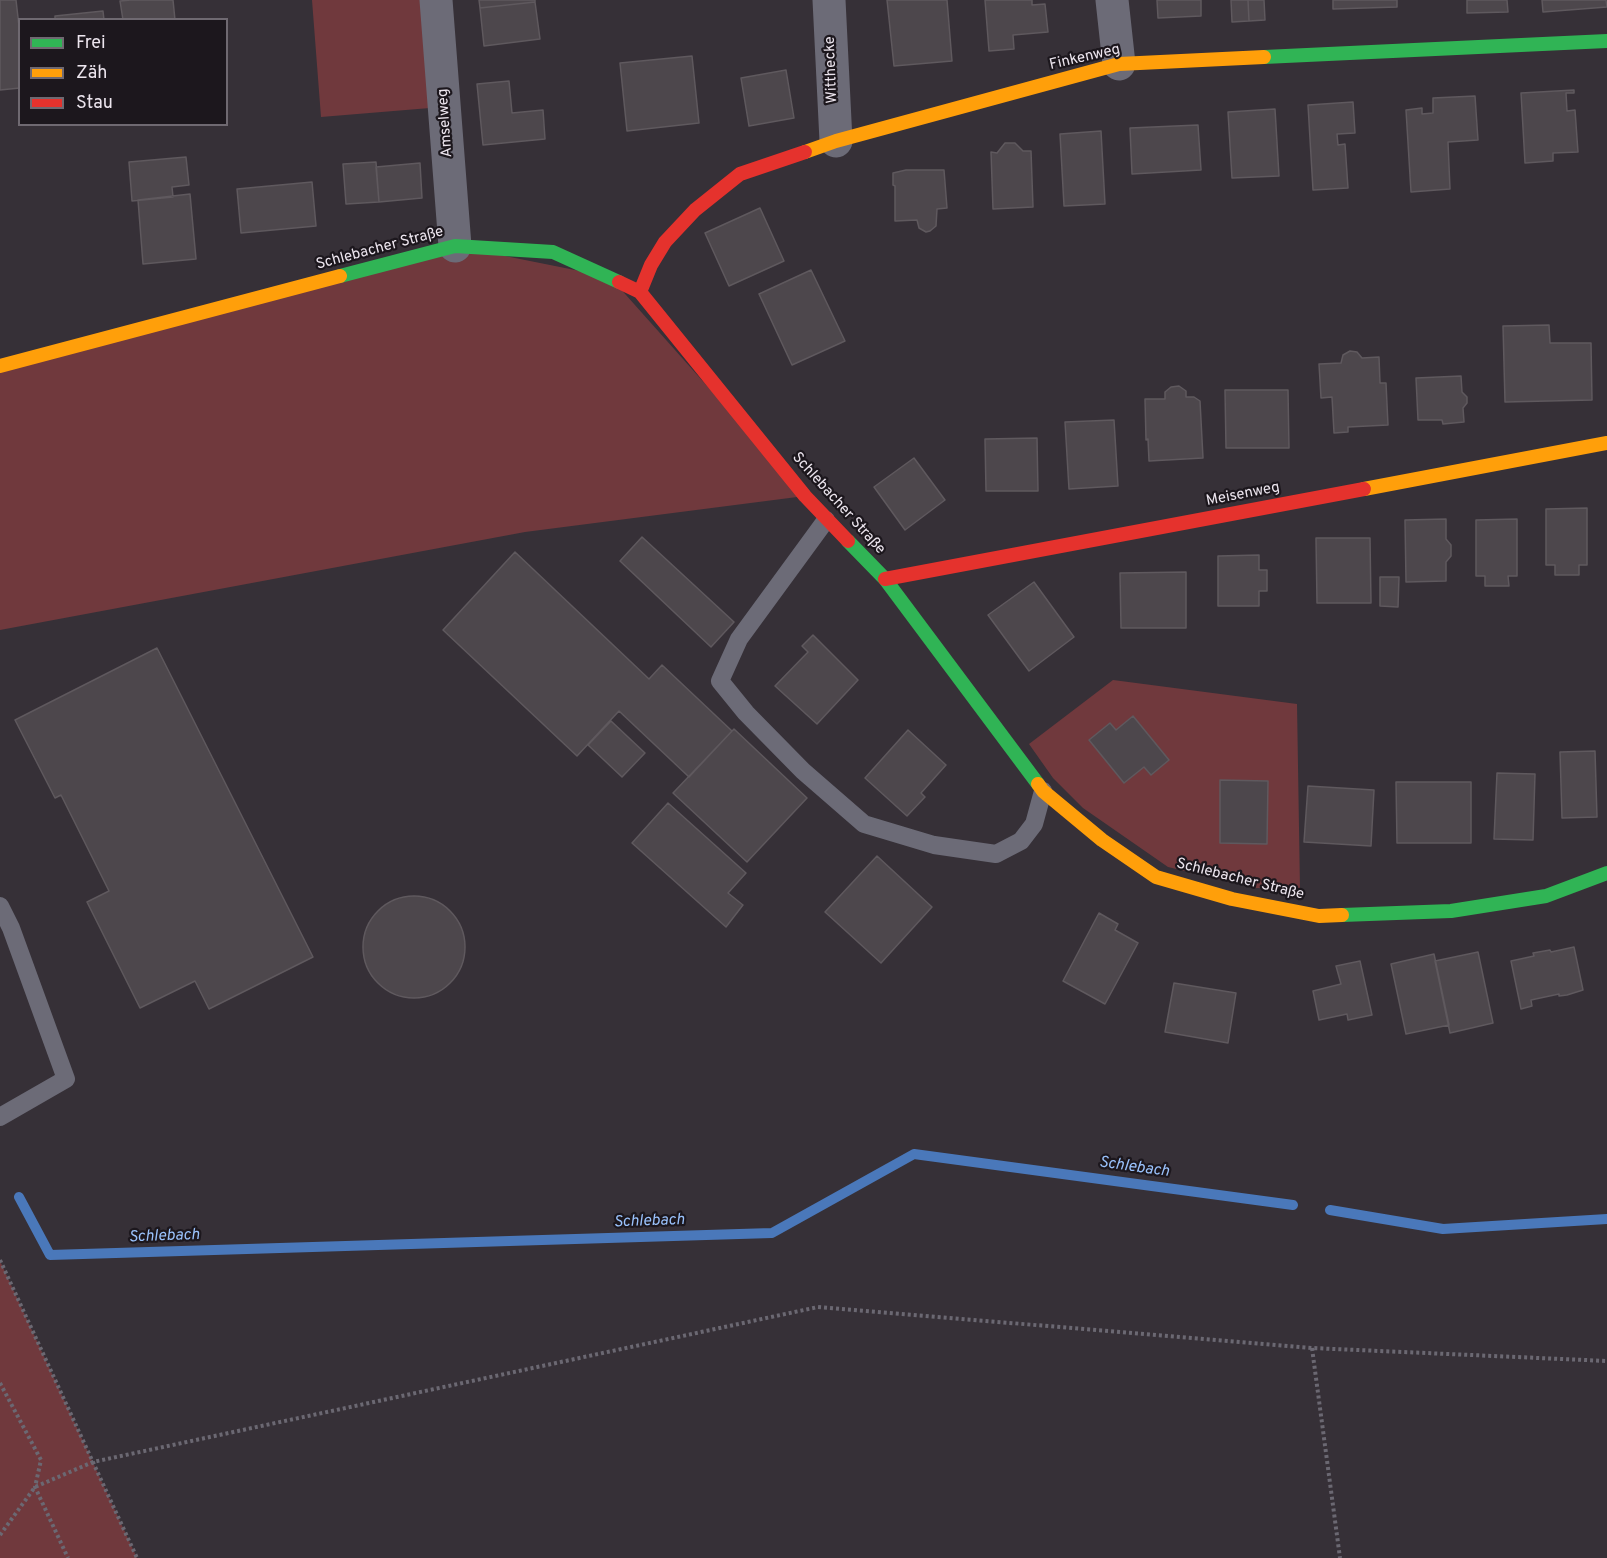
<!DOCTYPE html>
<html>
<head>
<meta charset="utf-8">
<style>
	body { margin:0 }
	#map { position:relative; width:1607px; height:1558px; overflow:hidden; background:#363037; font-family:Overpass,sans-serif }
	canvas { display:block }
	.legend { position:absolute; left:18px; top:18px; width:210px; height:108px; box-sizing:border-box; background:#1c171d; border:2px solid #6f6971; margin:0; padding:8px 10px; list-style:none; font-size:18px; color:#ece5ee }
	.legend li { display:flex; align-items:center; gap:12px; height:30px }
	.legend b { width:30px; border:2px solid #6f6971 }
</style>
</head>
<body>
<div id="map">
<canvas width="1607" height="1558"></canvas>
<ul class="legend">
<li><b style="height:8px;background:#30b455"></b>Frei</li>
<li><b style="height:8px;background:#ff9f0a"></b>Zäh</li>
<li><b style="height:8px;background:#e5322d"></b>Stau</li>
</ul>
</div>
<script>
const ctx = document.querySelector('canvas').getContext('2d');
ctx.lineJoin = 'round';
function paint(path, color) {
  ctx.fillStyle = color;
  ctx.fill(path, 'evenodd');
}
function strokePath(path, color, width, dash) {
  ctx.strokeStyle = color;
  ctx.lineWidth = width;
  ctx.lineCap = dash ? 'butt' : 'round';
  ctx.setLineDash(dash || []);
  ctx.stroke(path);
}
function label(font, color, halo, rows, align = 'center') {
  ctx.font = font + ' Overpass,sans-serif';
  ctx.lineWidth = 4.5;
  ctx.setLineDash([]);
  ctx.textBaseline = 'middle';
  ctx.strokeStyle = halo;
  ctx.fillStyle = color;
  for (const [text, x, y, turn = 0] of rows) {
    ctx.save();
    ctx.translate(x, y);
    ctx.rotate((+turn || 0) * Math.PI / 180);
    ctx.textAlign = isNaN(turn) ? turn : align;
    if (halo) ctx.strokeText(text, 0, 0);
    ctx.fillText(text, 0, 0);
    ctx.restore();
  }
}
const green = new Path2D(`
	M312,0H421L430,108L321,117Z
	M455,246L610,277L805,496L525,532L0,630V368Z
	M1113,680L1297,704L1300,889L1256,888L1168,867L1083,808L1053,778L1029,744Z
	M0,1261L137,1558H0Z`);
const stream = new Path2D(`
	M19,1197L50,1255L772,1233L914,1154L1293,1205
	M1330,1210L1443,1229L1607,1219`);
const building = new Path2D(`
	M0,0H16L20,35V88L0,90Z
	M131,0H173L175,20H123L120,1Z
	M479,0H535V2L480,8Z
	M887,0H947L952,61L894,66Z
	M985,0H1032V5L1045,4L1048,32L1013,35L1014,49L989,51Z
	M1157,0H1201V16L1158,18Z
	M1231,0H1248L1249,21L1232,22Z
	M1248,0H1264L1265,20L1249,21Z
	M1333,0H1397V7L1333,9Z
	M1467,0H1507L1508,12L1467,13Z
	M1542,0H1606L1607,7L1543,12Z
	M535,2L540,39L484,46L480,8Z
	M103,11L104,20H55V16Z
	M692,56L699,123L627,131L620,63Z
	M786,70L794,118L749,126L741,78Z
	M509,81L512,113L543,110L545,139L483,145L477,84Z
	M1574,90V93H1566L1567,111L1575,110L1578,152L1553,153V161L1525,163L1521,93Z
	M1475,96L1478,140L1448,142L1450,189L1411,192L1406,110L1422,108V114L1433,113V98Z
	M1353,102L1355,133L1337,134L1338,145L1345,144L1348,188L1313,190L1308,105Z
	M1275,109L1279,176L1232,178L1228,112Z
	M1198,125L1201,170L1132,174L1130,128Z
	M1101,131L1105,204L1064,206L1060,134Z
	M1005,143H1015L1023,151H1031L1033,207L993,209L991,152L997,153Z
	M186,157L189,185L172,187L173,197L132,201L129,162Z
	M376,162L379,202L346,204L343,164Z
	M420,163L422,198L379,202L376,167Z
	M906,170H944L947,208L937,209L936,226L930,231L926,232L919,228L917,220L895,221V186L893,185V173Z
	M312,182L316,226L241,233L237,189Z
	M190,194L196,259L143,264L138,200Z
	M760,208L784,261L729,286L705,233Z
	M811,270L845,341L792,365L759,294Z
	M1549,325L1550,343H1591L1592,400L1505,402L1503,326Z
	M1350,351L1357,352L1362,358L1379,357L1380,383H1386L1388,425L1348,427V432L1334,433L1332,397L1321,398L1319,364L1341,363L1343,355Z
	M1461,376L1462,392L1467,397V403L1463,408L1464,422L1443,424L1442,420H1418L1416,378Z
	M1179,386L1186,391V397H1194L1200,401L1203,458L1149,461L1148,439L1146,440L1145,399H1165V392L1171,387Z
	M1225,390H1288L1289,448H1226Z
	M1114,420L1118,486L1069,489L1065,422Z
	M1037,438L1038,491H986L985,439Z
	M914,458L945,500L905,530L874,487Z
	M1587,508V565H1579V575H1555V565H1546V509Z
	M1446,519V539L1451,545V556L1446,562V581L1406,582L1405,520Z
	M1517,519V576H1508L1509,586H1485V576H1476V520Z
	M642,537L734,622L711,647L620,561Z
	M1316,538H1370L1371,603H1317Z
	M515,552L649,679L662,665L732,731L689,777L619,711L577,756L443,630Z
	M1259,555V570H1267V591H1259V606H1218V556Z
	M1186,572V628H1121L1120,573Z
	M1380,577H1399L1398,607L1380,606Z
	M1034,582L1074,637L1029,671L988,615Z
	M813,635L858,680L817,724L775,686L808,652L802,646Z
	M157,648L313,957L209,1009L195,981L140,1008L87,902L109,891L61,795L55,798L15,720Z
	M1133,716L1169,760L1151,775L1144,767L1124,783L1089,740L1110,723L1116,730Z
	M611,721L645,753L622,777L588,745Z
	M734,729L807,798L747,862L673,793Z
	M908,730L946,765L921,793L925,797L907,816L865,778Z
	M1595,751L1597,817L1562,818L1560,752Z
	M1497,773L1535,774L1533,840L1494,839Z
	M1220,780L1268,781L1267,844L1220,843Z
	M1396,782H1471V843H1397Z
	M1308,786L1374,790L1371,846L1304,842Z
	M668,803L746,873L728,893L743,905L726,927L632,843Z
	M877,856L932,907L881,963L825,912Z
	M363 947a51 51 0 1 1 102 0a51 51 0 1 1-102 0Z
	M1099,913L1118,924L1115,930L1138,943L1105,1004L1063,981Z
	M1574,947L1583,990L1567,995L1559,996V994L1531,1000L1532,1006L1521,1009L1511,961L1534,956L1533,953L1550,950L1551,952Z
	M1478,952L1493,1023L1450,1033L1435,961Z
	M1434,954L1449,1025L1406,1034L1391,964Z
	M1360,961L1372,1015L1348,1020L1347,1014L1319,1020L1313,991L1341,984L1336,966Z
	M1174,983L1236,993L1228,1043L1165,1032Z`);
const path = new Path2D(`
	M0,1260L137,1558
	M1312,1348L1340,1558
	M0,1383L41,1460L35,1487L68,1558
	M0,1535L35,1487L93,1462L818,1307L1312,1348L1607,1361`);
const lane = new Path2D(`
	M826,520L739,639L720,681L746,713L803,771L864,824L934,845L996,854L1021,841L1034,824L1043,791
	M0,906L11,928L66,1079L0,1117`);
const street = new Path2D(`
	M436,0L455,246
	M829,0L836,141
	M1112,0L1119,64`);
const fast = new Path2D(`
	M1264,57L1607,41
	M340,276L455,246L553,252L619,282
	M848,541L885,579L1038,784
	M1342,915L1451,911L1546,896L1607,873`);
const slow = new Path2D(`
	M805,152L836,141L1119,64L1264,57
	M0,366L340,276
	M1364,489L1607,443
	M1038,784L1043,791L1102,840L1156,877L1232,899L1319,916L1342,915`);
const jam = new Path2D(`
	M619,282L640,292L805,496L848,541
	M640,292L651,265L665,242L695,210L740,174L805,152
	M885,579L1364,489`);
const streetNames = [
	["Finkenweg",1085,58,-13],
	["Witthecke",832,70,-92],
	["Amselweg",446,123,-94],
	["Schlebacher Straße",380,249,-15],
	["Meisenweg",1243,495,-11],
	["Schlebacher Straße",838,504,48],
	["Schlebacher Straße",1240,880,14]
];
const waterNames = [
	["Schlebach",1134,1168,8],
	["Schlebach",649,1222,-2],
	["Schlebach",164,1237,-2]
];
paint(green, '#70393d');
strokePath(stream, '#4a78ba', 10);
paint(building, '#4d474c');
strokePath(building, '#5f595e', 1.5);
strokePath(path, '#6b6872', 4, [3, 3]);
strokePath(lane, '#6c6b77', 18);
strokePath(street, '#6c6b77', 33);
strokePath(fast, '#30b455', 14);
strokePath(slow, '#ff9f0a', 14);
strokePath(jam, '#e5322d', 14);
label('15px', '#ece5ee', '#1c171d', streetNames);
label('italic 16px', '#9ac2fc', '#1c171d', waterNames);
</script>
</body>
</html>
